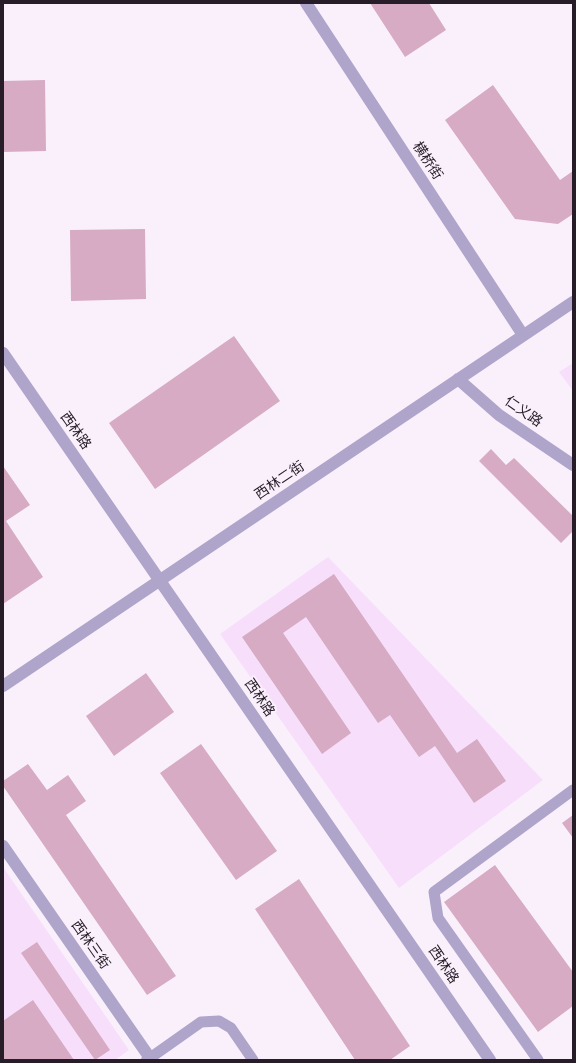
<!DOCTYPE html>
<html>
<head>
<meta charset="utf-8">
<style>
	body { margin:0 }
	#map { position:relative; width:576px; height:1063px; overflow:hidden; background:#faf0fc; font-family:"Times New Roman",serif }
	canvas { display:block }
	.frame { position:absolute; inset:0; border:4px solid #261d28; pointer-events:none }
</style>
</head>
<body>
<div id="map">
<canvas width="576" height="1063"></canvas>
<div class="frame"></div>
</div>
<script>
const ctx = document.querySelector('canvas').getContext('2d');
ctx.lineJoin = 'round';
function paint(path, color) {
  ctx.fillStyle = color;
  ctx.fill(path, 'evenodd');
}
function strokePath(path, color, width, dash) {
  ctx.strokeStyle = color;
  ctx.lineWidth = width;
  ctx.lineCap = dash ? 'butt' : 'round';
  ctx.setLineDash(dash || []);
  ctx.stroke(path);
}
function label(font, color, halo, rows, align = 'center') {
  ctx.font = font + ' "Times New Roman","Noto Sans SC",serif';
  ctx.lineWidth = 4;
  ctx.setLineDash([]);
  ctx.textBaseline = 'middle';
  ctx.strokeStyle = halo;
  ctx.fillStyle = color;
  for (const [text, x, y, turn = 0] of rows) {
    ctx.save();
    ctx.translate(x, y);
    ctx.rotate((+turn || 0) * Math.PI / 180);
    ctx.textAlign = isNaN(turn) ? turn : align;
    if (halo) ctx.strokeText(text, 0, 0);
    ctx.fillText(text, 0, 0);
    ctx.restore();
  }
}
const built = new Path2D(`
	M573,363V391L559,372Z
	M328,557L543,780L399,888L220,634Z
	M3,867L129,1050L115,1060H3Z`);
const building = new Path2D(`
	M370,3H429L446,30L405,57Z
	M45,80L46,151L3,152V81Z
	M493,85L560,180L573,171V214L558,224L515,219L445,120Z
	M145,229L146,299L71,301L70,230Z
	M234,336L280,401L155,489L109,423Z
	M491,449L506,465L514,458L573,516V531L561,543L479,461Z
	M3,466L30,505L6,521L43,577L3,604Z
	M334,574L457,753L477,739L506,781L474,803L435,746L419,757L390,715L378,723L306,617L283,633L351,733L322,754L242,637Z
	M146,673L174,712L114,756L86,716Z
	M201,744L277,851L236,880L160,773Z
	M28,764L47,790L68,775L86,801L66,815L176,976L147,995L3,786V781Z
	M573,815V838L562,823Z
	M495,865L573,972V1006L538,1032L444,902Z
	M299,879L410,1046L390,1060H355L255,909Z
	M37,942L110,1050L95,1060L21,953Z
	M33,1000L74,1060H3V1021Z`);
const service = new Path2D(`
	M150,1058L201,1022L219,1021L231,1028L253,1060
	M538,1060L438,918L434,892L573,790`);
const minor = new Path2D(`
	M306,3L523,335
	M458,379L499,415L573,465
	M3,686L573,302
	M3,846L150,1058L147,1060`);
const tertiary = new Path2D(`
	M3,353L490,1060`);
const streetNames = [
	["横桥街",427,161,57],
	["仁义路",523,412,35],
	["西林路",75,431,55],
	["西林二街",280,481,-34],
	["西林路",259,698,56],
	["西林三街",90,945,55],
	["西林路",443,965,56]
];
paint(built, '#f7defb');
paint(building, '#d6abc3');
strokePath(service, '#afa4c9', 11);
strokePath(minor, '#afa4c9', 12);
strokePath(tertiary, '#afa4c9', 12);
label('14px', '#261d28', '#faf0fc', streetNames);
</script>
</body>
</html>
